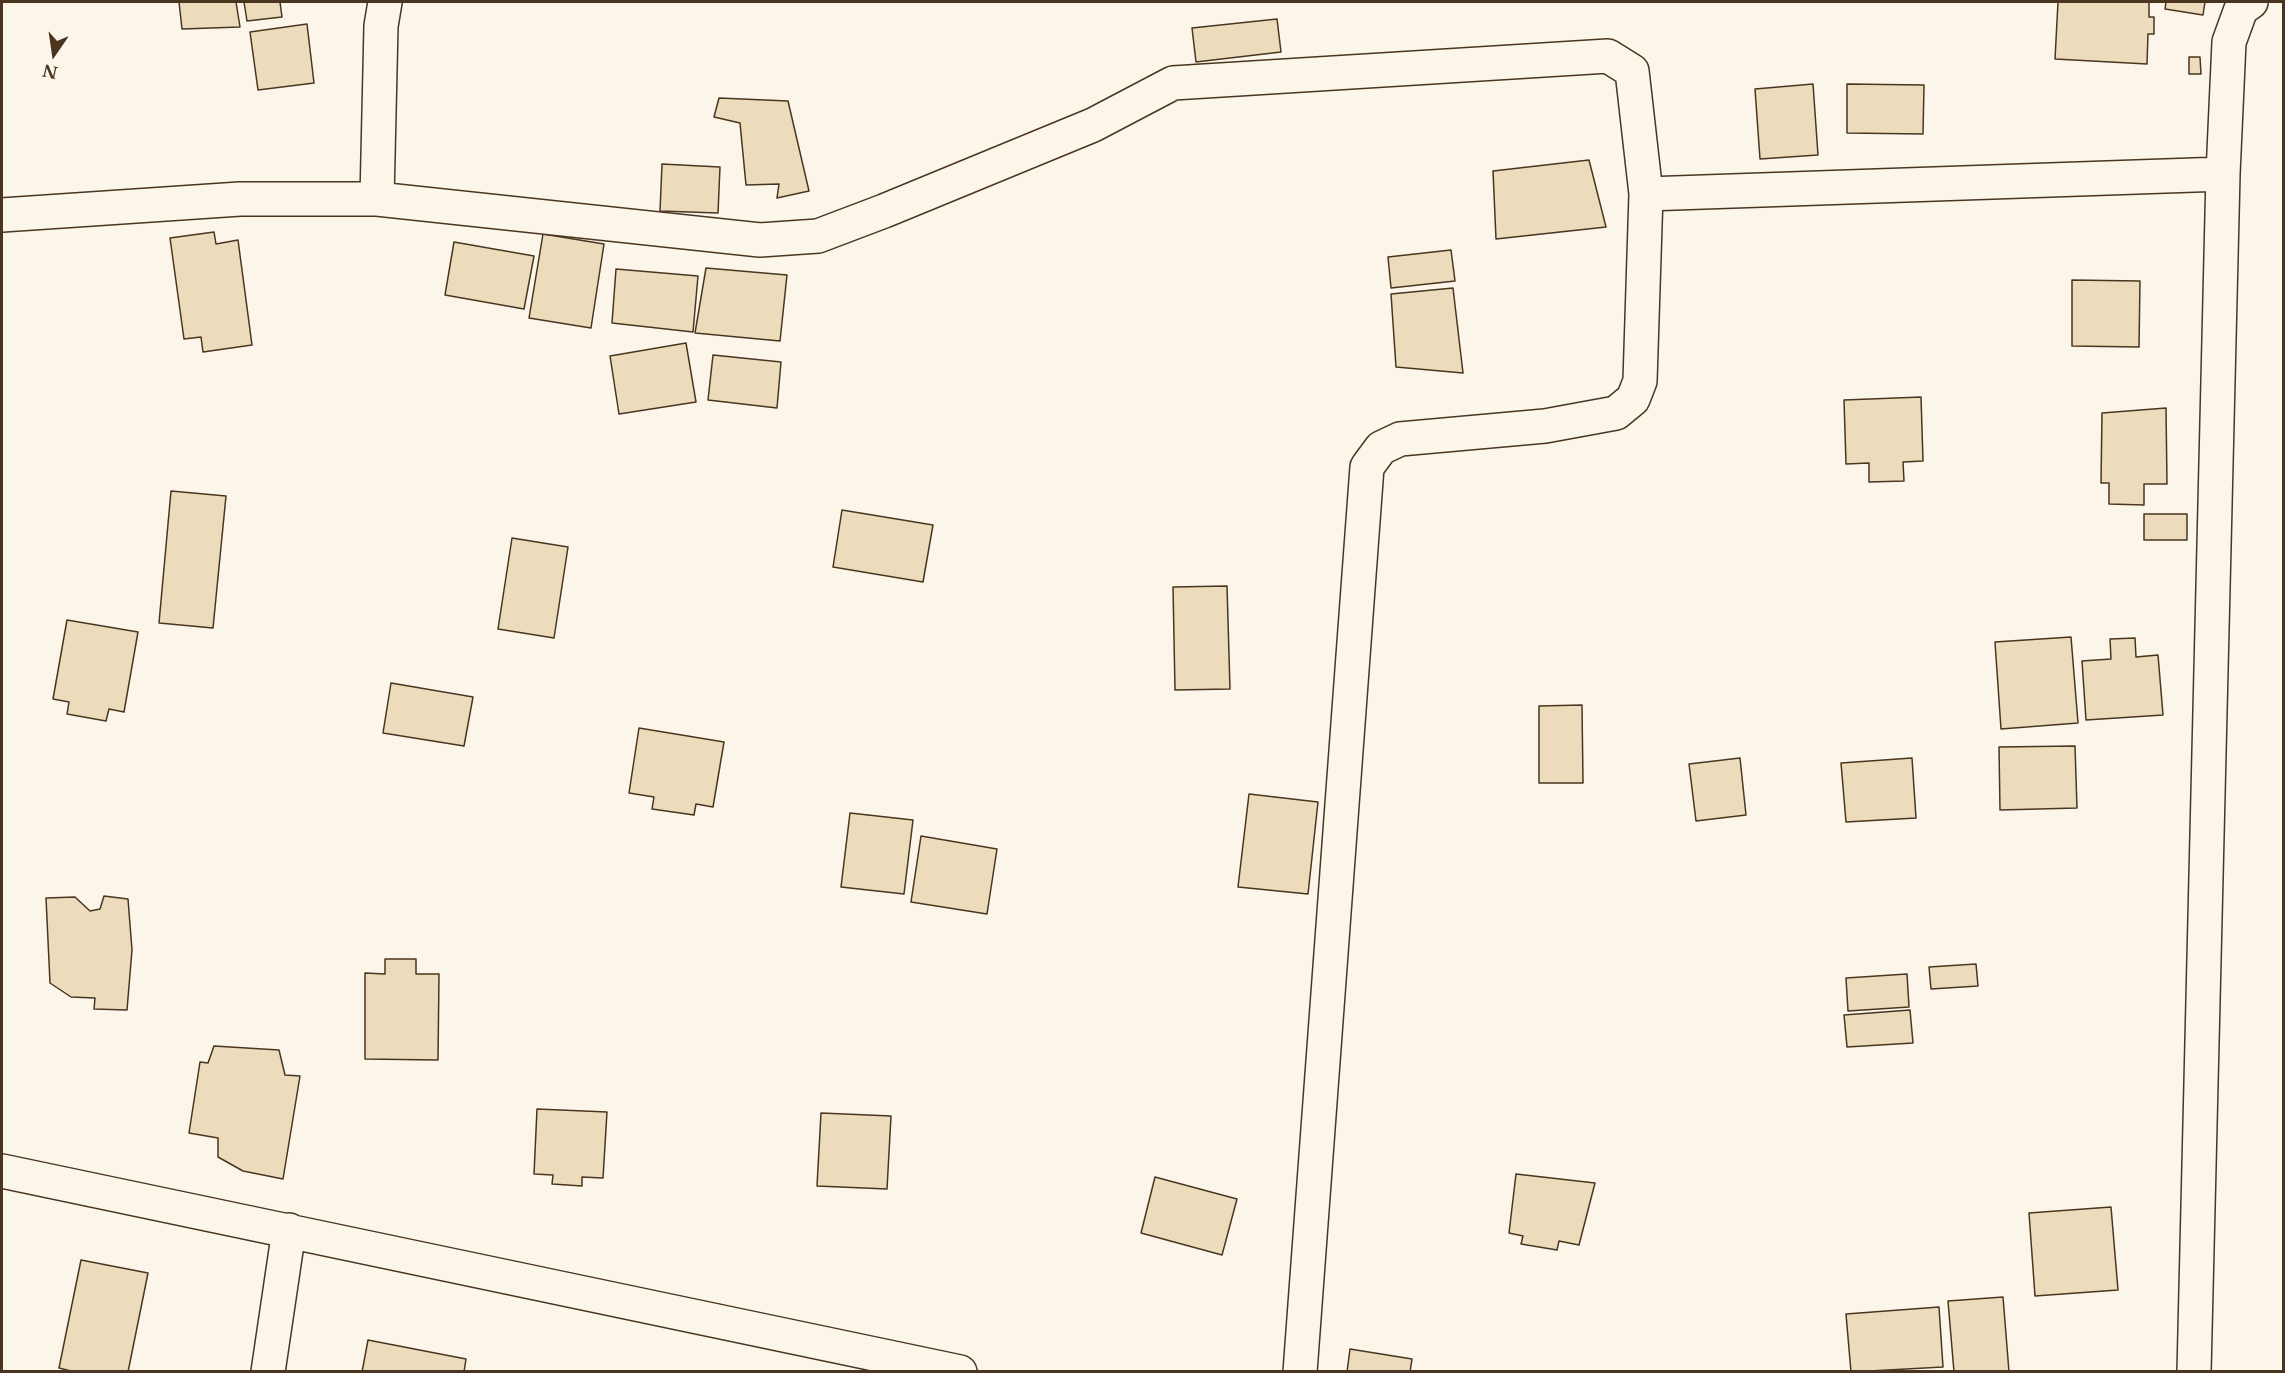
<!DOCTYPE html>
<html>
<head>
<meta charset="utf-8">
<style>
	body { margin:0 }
	#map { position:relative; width:2285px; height:1373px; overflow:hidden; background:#fbf6e9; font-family:"Libre Baskerville",serif }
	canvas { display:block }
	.frame { position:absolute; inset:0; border:3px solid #4a3520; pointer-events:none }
	.north { position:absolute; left:24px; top:24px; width:60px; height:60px; -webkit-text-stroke:4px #fbf6e9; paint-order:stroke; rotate:193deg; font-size:16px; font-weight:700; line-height:24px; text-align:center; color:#4a3520 }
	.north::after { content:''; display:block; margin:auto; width:21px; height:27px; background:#4a3520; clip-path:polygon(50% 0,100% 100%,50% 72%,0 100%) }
</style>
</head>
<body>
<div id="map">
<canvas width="2285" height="1373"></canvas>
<div class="frame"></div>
<div class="north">N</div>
</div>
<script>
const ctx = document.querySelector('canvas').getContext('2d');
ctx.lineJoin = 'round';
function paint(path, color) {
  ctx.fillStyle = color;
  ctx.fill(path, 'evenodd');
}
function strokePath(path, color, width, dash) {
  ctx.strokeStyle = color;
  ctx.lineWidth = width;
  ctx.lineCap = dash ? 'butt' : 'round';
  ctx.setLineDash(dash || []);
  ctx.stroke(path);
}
const building = new Path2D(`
	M179,2H236L240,27L182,29Z
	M244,2H280L282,17L247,21Z
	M2058,2H2149V17H2154V34H2148L2147,64L2055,59Z
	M2166,2H2205L2203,15L2165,9Z
	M1277,19L1281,52L1196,62L1192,28Z
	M307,24L314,83L258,90L250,32Z
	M2189,57H2200L2201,74H2189Z
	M1813,84L1818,155L1760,159L1755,89Z
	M1847,84L1924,85L1923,134L1847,133Z
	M719,98L788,101L809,191L777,198L779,184L746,185L740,123L714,117Z
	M1589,160L1606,227L1496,239L1493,171Z
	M662,164L720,167L718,213L660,211Z
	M214,232L216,244L238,240L252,345L203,352L201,337L184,339L170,238Z
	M543,234L604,244L591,328L529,318Z
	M454,242L534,256L524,309L445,295Z
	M1451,250L1455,281L1391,288L1388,257Z
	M706,268L787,275L780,341L695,333Z
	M616,269L698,276L693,332L612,323Z
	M2072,280L2140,281L2139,347L2072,346Z
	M1453,288L1463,373L1396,367L1391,294Z
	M686,343L696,402L619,414L610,356Z
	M713,355L781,362L777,408L708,400Z
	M1921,397L1923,461L1903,462L1904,481L1869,482V463L1846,464L1844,400Z
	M2166,408L2167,484H2144V505L2109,504V483H2101L2102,413Z
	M171,491L226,496L213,628L159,623Z
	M842,510L933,525L923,582L833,567Z
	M2144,514H2187V540H2144Z
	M512,538L568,547L554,638L498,629Z
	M1227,586L1230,689L1175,690L1173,587Z
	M67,620L138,632L124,712L109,709L106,721L67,714L69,702L53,699Z
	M2071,637L2078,723L2001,729L1995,642Z
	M2135,638L2136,657L2158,655L2163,715L2086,720L2082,661L2111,659L2110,639Z
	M391,683L473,697L464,746L383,733Z
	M1582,705L1583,783H1539V706Z
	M639,728L724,742L713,807L696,804L694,815L652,809L654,797L629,793Z
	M2075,746L2077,808L2000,810L1999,747Z
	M1740,758L1746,815L1696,821L1689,764Z
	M1912,758L1916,818L1846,822L1841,763Z
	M1249,794L1318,802L1308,894L1238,887Z
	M850,813L913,820L904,894L841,887Z
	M921,836L997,849L987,914L911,902Z
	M104,896L128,899L132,950L127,1010L94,1009L95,998L71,997L50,983L46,898L75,897L90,911L100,909Z
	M385,959H416V974H439L438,1060L365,1059V973L385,974Z
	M1976,964L1978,986L1931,989L1929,967Z
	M1907,974L1909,1007L1848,1011L1846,978Z
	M1910,1010L1913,1043L1847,1047L1844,1015Z
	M214,1046L279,1050L285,1075L300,1076L283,1179L243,1171L218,1157V1138L189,1133L200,1062L208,1063Z
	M537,1109L607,1112L603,1178L582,1177V1186L552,1184L553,1175L534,1174Z
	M821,1113L891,1116L887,1189L817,1186Z
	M1516,1174L1595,1183L1579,1245L1559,1241L1557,1250L1521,1244L1523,1236L1509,1233Z
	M1155,1177L1237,1199L1222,1255L1141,1233Z
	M2111,1207L2118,1290L2035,1296L2029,1213Z
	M81,1260L148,1273L128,1372H75L59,1368Z
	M2003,1297L2009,1372H1954L1948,1301Z
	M1939,1307L1943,1367L1851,1372L1846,1314Z
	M368,1340L466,1359L464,1372H362Z
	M1350,1349L1412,1359L1410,1372H1347Z`);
const street = new Path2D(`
	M1646,194L2223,174
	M377,199L381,26L385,2
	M2,215L240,199H377L760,240L818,236L884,211L1093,125L1173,83L1608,56L1632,71L1646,194L1640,381L1633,399L1616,413L1545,426L1400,439L1381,448L1367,467L1300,1372
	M2,1171L960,1372
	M268,1372L289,1230
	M2194,1372L2223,174L2229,42L2241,9L2251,2`);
paint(building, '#ecdcbc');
strokePath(building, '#4a3520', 1.5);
strokePath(street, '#4a3520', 36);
strokePath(street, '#fbf6e9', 33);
</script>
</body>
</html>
